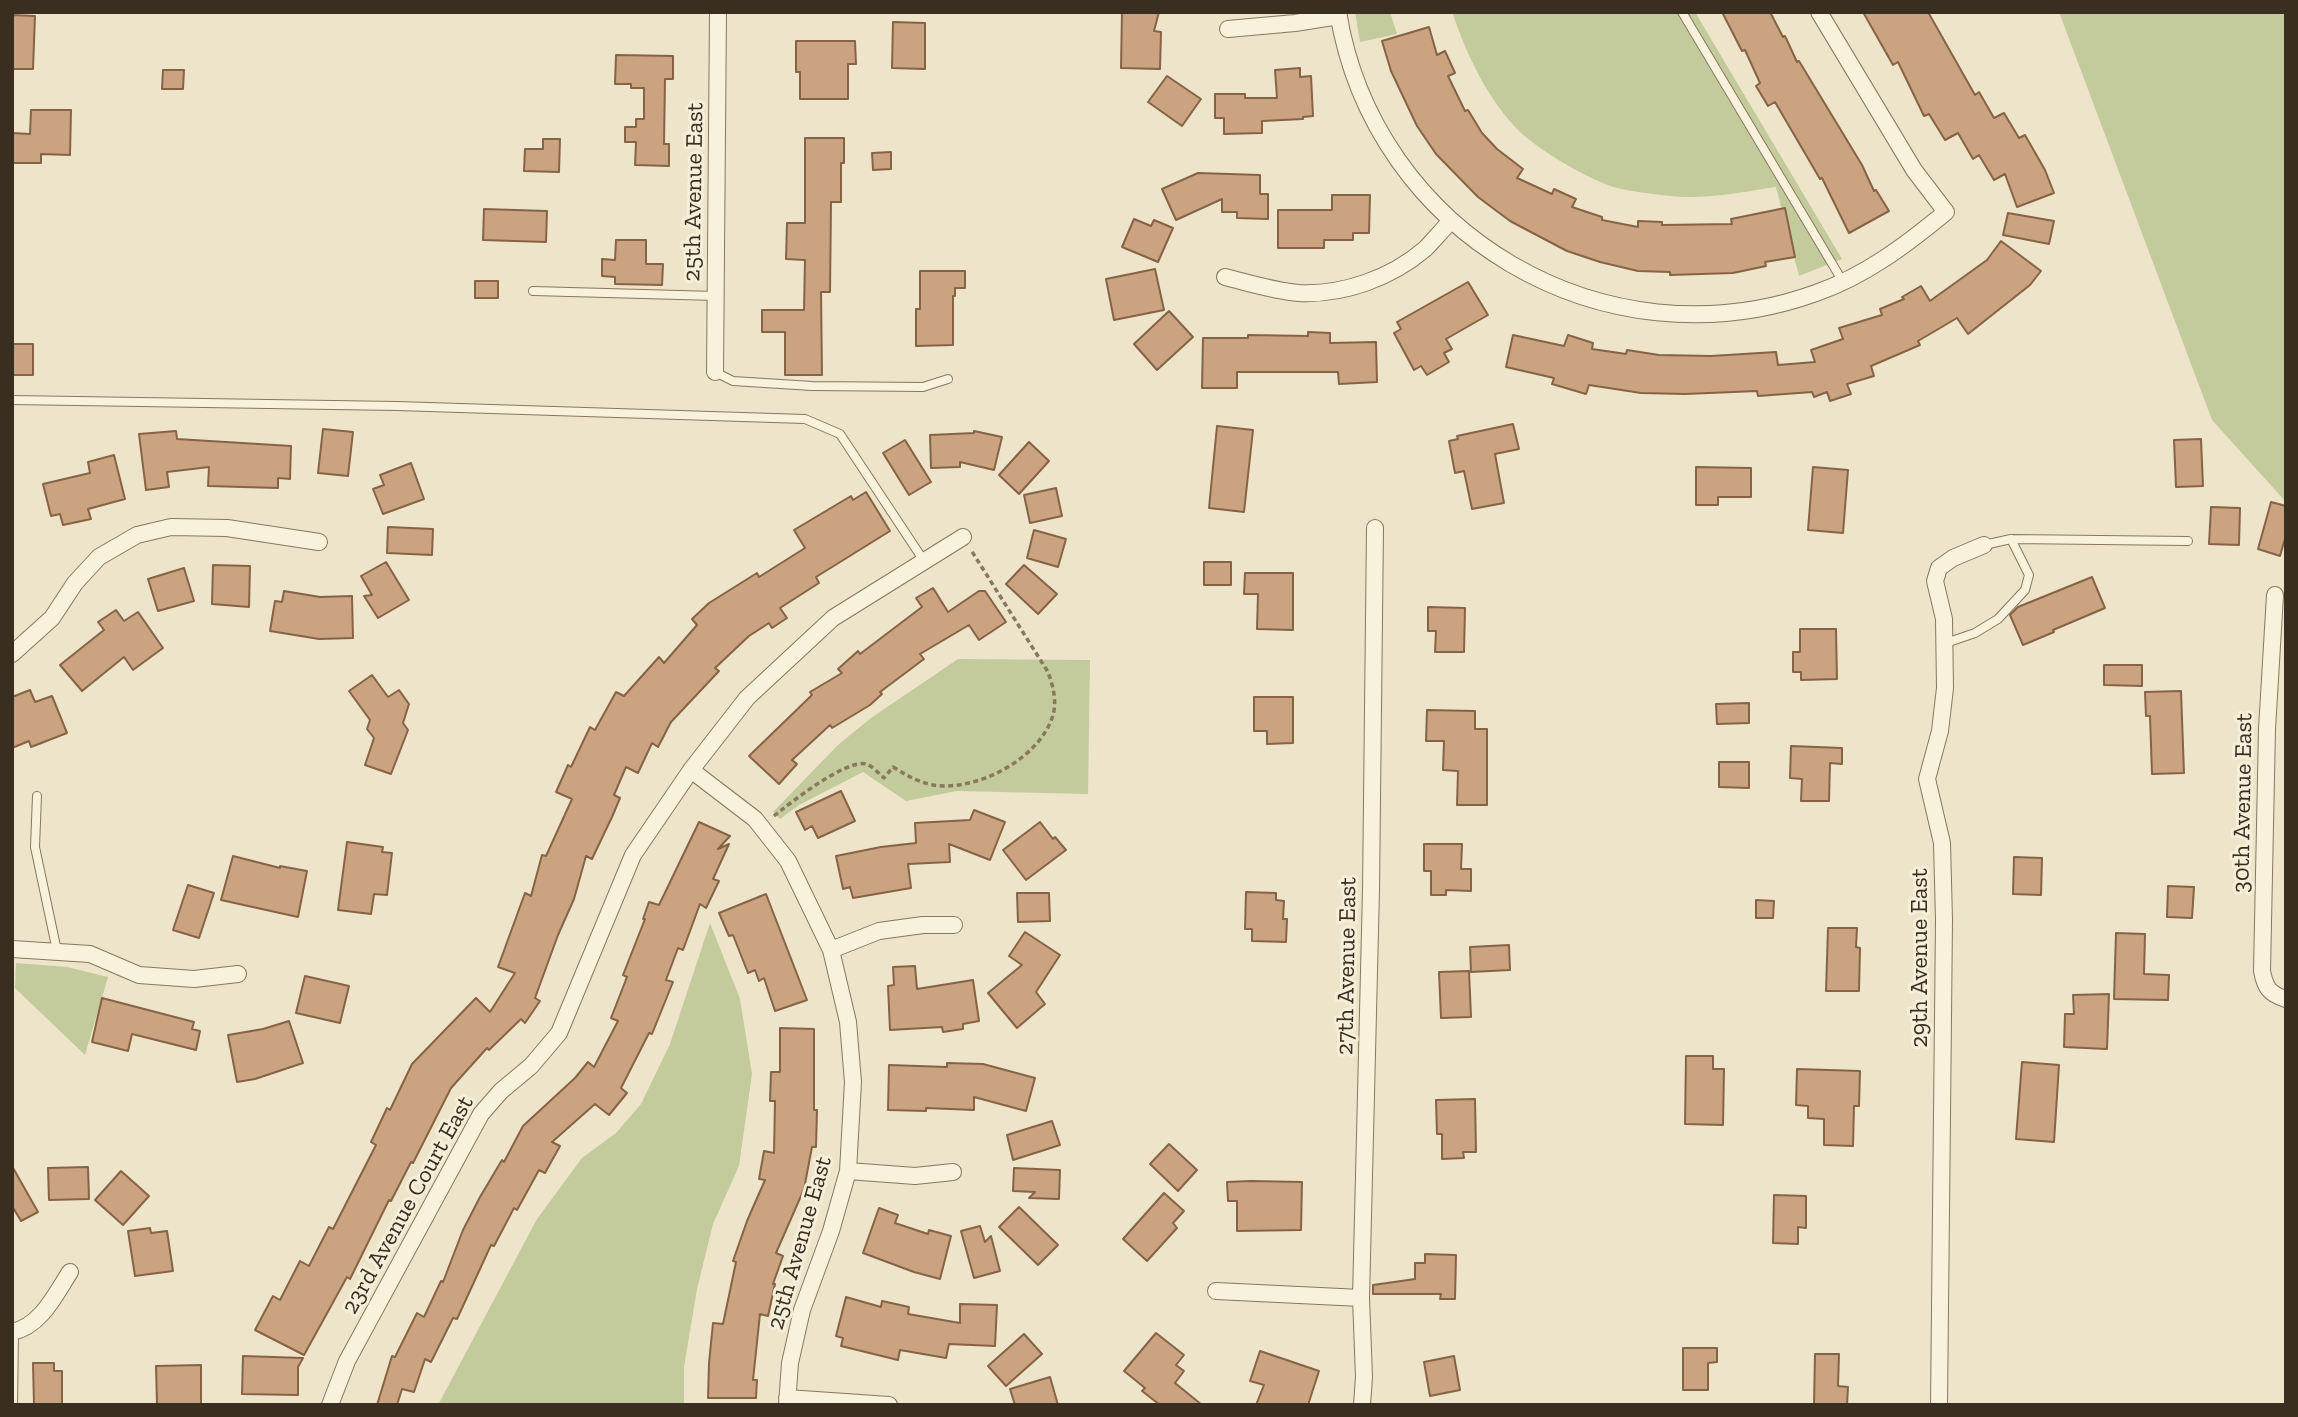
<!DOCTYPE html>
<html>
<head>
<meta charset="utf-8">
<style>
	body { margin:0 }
	#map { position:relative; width:2298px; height:1417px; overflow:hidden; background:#ede4c9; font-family:"Zilla Slab",serif }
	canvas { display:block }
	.frame { position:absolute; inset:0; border:14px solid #3a2e21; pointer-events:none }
</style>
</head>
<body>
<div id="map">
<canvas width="2298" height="1417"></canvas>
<div class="frame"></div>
</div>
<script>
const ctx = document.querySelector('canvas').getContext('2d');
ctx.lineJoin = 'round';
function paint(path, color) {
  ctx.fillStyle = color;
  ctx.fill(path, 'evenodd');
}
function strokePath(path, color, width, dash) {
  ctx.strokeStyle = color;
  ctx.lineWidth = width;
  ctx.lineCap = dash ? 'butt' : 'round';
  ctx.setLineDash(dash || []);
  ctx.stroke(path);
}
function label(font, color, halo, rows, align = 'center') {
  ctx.font = font + ' "Zilla Slab",serif';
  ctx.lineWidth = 6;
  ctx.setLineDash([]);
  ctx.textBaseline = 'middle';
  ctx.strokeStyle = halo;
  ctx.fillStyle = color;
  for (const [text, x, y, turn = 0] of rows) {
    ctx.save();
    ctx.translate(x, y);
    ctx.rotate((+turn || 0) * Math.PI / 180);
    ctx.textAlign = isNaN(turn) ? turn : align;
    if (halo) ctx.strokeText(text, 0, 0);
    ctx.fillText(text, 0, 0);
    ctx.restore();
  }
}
const green = new Path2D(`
	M1355,12H1390L1397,34L1360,42Z
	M1452,12H1695L1842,259L1799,276L1776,187C1742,192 1705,200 1670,196C1653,194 1634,192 1617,188C1591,181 1540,151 1520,132C1487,99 1467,55 1452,12Z
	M2059,12H2286V502L2212,420Z
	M958,659L1090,660L1088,794L957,791L906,801L863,772L799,805L780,819L773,812L838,745L871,718Z
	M710,923L740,999L752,1074L739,1166L713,1224L697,1289L684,1367V1405H438L537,1219L582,1158L616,1133L641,1104L670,1044Z
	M16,963L67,967L108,977L85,1055L15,988Z`);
const building = new Path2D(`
	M1122,12H1159L1154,31L1161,32L1160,69L1121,68Z
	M1722,12H1770L1783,37L1785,36L1797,62L1799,61L1862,165L1874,191L1876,190L1889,211L1849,233L1822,178L1820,179L1775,102L1768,106L1756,86L1760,83L1745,50L1742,51Z
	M1863,12H1928L1975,95L1979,92L1994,118L2004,113L2019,138L2025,135L2045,170L2054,193L2017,207L2005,174L1994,180L1979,155L1973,159L1958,133L1945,140L1929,114L1924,116L1898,62L1893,65Z
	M12,15L35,16L33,69H12Z
	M893,22L925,23V69L892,68Z
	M1429,27L1437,55L1445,51L1455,73L1448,76L1465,111L1468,110L1482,133L1497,149L1523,169L1517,178L1552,194L1554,189L1576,199L1572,207L1602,217V220L1638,227V221L1662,222V225L1732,224L1731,219L1785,208L1795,257L1765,262L1766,266L1733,273L1670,275V272L1638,271L1600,262L1567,251L1510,221L1478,197L1436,154L1417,126L1391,71L1382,41Z
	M796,41H855L856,64H848V99H800V72H796Z
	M616,55L673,56V79H665L664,144H669V166L635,165L636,142H625V127H636V119H644V88H631V84H615Z
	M1300,68V77L1311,76L1313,116L1303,117V119L1262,121V133L1224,134V118H1215V94H1245V98H1277L1275,70Z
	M163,70H184L183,89H162Z
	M1167,76L1201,99L1182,126L1148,102Z
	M31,110H71L70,155L41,154V163H12V133L30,134Z
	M805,138H844V163H841V202H831L830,292H821L822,375H785V332H762V310H804L805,260L786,259L787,223H805Z
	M543,139H560L559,172L524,171L525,149H543Z
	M891,152V169L873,170L872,153Z
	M1198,173L1260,175V194H1268V219L1237,218V212H1222V199L1176,220L1162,189Z
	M1332,195H1370L1369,233H1353V240H1324V248H1278V210H1332Z
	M484,209L547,211L546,242L483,240Z
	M2008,213L2054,221L2049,244L2003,235Z
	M1134,219L1151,226L1154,220L1173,228L1158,262L1122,247Z
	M616,240H646V264H663L662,285L615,284V277L602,276V259L615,260Z
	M2001,241L2041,271L2030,285L1968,334L1957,318L1918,341L1920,345L1871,366L1874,376L1847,384L1851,394L1830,401L1827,392L1814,397L1812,392L1758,396L1757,391L1685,394L1641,393L1589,385L1586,394L1552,384L1554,378L1506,367L1513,335L1564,346L1568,335L1593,343L1592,349L1626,354L1627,350L1659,355L1711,356L1776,352L1778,365L1815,362L1811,350L1843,339L1839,328L1882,315L1880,309L1904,299L1902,297L1921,286L1930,301L1987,260Z
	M1155,269L1164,310L1114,320L1106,279Z
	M920,271H965V288H955V296H953V345L916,346V309H920Z
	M475,281H498V298H475Z
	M1468,282L1488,315L1446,339L1452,349L1444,353L1449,362L1427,375L1421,366L1414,370L1394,333L1401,329L1397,322Z
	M1169,311L1193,337L1157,370L1134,344Z
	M1308,332L1330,333V343L1376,342L1377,382L1339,384L1338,372H1237V388H1202L1203,338H1248V335L1308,336Z
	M12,344H33V375H12Z
	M1513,424L1519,449L1495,454L1504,503L1472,509L1464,471L1455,473L1449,441L1458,439L1457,436Z
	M1217,426L1253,430L1244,512L1209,508Z
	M323,429L353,432L348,476L318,473Z
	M176,431L177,439L291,446L290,479L278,478V488L208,486L209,467L167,472L169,487L146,490L139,434Z
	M974,431L1002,437L994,470L960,462V467L931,468L930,435L974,433Z
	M2201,439L2203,486L2176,487L2174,440Z
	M905,440L931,482L909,495L883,453Z
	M1029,442L1049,461L1019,494L999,475Z
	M114,455L125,499L88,509L91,519L63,525L60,514L51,516L43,484L90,473L88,462Z
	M411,463L424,499L383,514L373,489L384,485L380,475Z
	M1696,467L1751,468V497H1718V505H1696Z
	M1813,467L1848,470L1843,533L1808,530Z
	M1056,488L1062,516L1030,523L1024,495Z
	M866,492L890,531L816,577L819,583L780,608L787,618L772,628L769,623L749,636L715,668L719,671L671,722L658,747L652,743L638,773L626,767L614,795L620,798L612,817L592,859L586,856L574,899L558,935L535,998L540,1001L525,1023L521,1019L489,1050L487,1048L451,1088L413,1163L411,1162L391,1201L389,1200L350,1279L347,1277L304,1355L255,1330L273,1296L280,1300L300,1261L309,1266L329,1227L333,1229L376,1145L371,1142L387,1108L390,1110L412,1064L476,998L490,1012L515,973L498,967L525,893L531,896L542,855L546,856L572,799L556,792L568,765L571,767L590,727L595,730L616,692L624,696L659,657L664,663L697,625L692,619L709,603L757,573L759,577L805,548L794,530L851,496L853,500Z
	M2271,502L2286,506V535L2280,556L2258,549Z
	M2211,507L2240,508L2239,545L2209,544Z
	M388,527L433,529L432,555L387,553Z
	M1034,530L1066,539L1058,567L1027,558Z
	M386,562L409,600L378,618L364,596L372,595L361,576Z
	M1204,562H1231V585H1204Z
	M213,565L250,566L249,607L212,604Z
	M1024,565L1057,594L1038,614L1006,584Z
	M184,568L194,601L158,611L148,579Z
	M1245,573H1293V630L1257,629L1258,594H1244Z
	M2092,577L2105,608L2053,630L2054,632L2023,645L2010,615L2018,607Z
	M933,588L948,612L979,591H985L1006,622L979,640L969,625L920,654L924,659L880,692L882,694L870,705L832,728L830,725L792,760L797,764L779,784L749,756L812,695L810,692L842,673L838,669L858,651L860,654L922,607L916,598Z
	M284,591L320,597L352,596L353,638L319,639L270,631L275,601L282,602Z
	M1428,607L1465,608L1464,652H1435L1436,631H1428Z
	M116,610L124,621L138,612L163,648L133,670L124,657L82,691L60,665L104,630L98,622Z
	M1800,629H1836L1837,679L1801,680V672H1793V652H1800Z
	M2104,665H2142V686L2104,685Z
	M372,675L388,697L399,690L409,704L403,723L408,730L391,774L365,765L374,738L367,729L370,720L349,691Z
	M30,690L35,702L52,696L67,733L31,747L29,741L12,748V697Z
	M2181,691L2184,773L2152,774L2150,716H2146L2145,692Z
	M1254,697H1293V743L1267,744V731H1254Z
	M1749,703V723L1717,724L1716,704Z
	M1427,710L1475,711V729H1487V805H1457L1458,771L1443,770L1444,741H1426Z
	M1791,746L1842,748V764L1830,763L1829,801H1801L1802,779L1790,778Z
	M1719,762H1749V788L1719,787Z
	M841,791L855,821L818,838L812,826L805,830L796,812Z
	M974,810L1005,822L990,860L949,844L950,862L908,864L911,888L853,898L850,887L843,889L836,856L881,847L916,843L915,823L970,820Z
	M699,822L730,836L718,849L729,844L713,879L719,881L706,908L700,904L683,950L678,948L666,980L673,982L652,1034L649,1033L621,1088L627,1093L609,1115L595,1104L552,1142L560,1146L545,1173L539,1170L517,1210L514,1208L494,1246L491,1245L457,1319L453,1318L431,1362L425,1359L414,1392L402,1389L397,1405H377L392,1356L395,1357L417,1313L424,1317L441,1281L443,1282L463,1230L480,1197L502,1160L504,1162L523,1126L575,1078L588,1062L594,1067L618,1021L611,1018L627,977L623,975L645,919H643L649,902L659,905Z
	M1040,822L1053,839L1055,837L1066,850L1026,880L1003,850Z
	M347,842L383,847L382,852L392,853L387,895L374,894L371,914L338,910Z
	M1424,844H1462L1461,869H1471V891L1446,890V895H1431V871H1424Z
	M233,856L280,868V866L307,871L298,917L221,900Z
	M2014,857L2042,858L2041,895L2013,894Z
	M188,885L214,893L199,938L173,930Z
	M2168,886L2194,887L2192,918L2167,917Z
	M1246,892L1276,893V900L1284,901L1283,919H1287L1286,942L1252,941V929H1245Z
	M1017,893H1049L1050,921L1018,922Z
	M766,894L807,1000L775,1011L764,978L759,981L755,970L748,973L733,935L729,936L719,913Z
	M1756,900L1774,901L1773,918H1756Z
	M1828,928H1857L1856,947L1860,948L1859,991H1826Z
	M1025,932L1060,955L1036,992L1045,1004L1017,1028L988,993L1022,965L1009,956Z
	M2116,933L2145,934L2144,974L2169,975L2168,1000L2114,999Z
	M1509,945L1510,970L1471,972L1470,947Z
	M915,966L917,989L973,980L979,1021L963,1024V1029L943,1032L942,1027L890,1030L888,986L894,985L893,967Z
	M1469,971L1471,1017L1441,1018L1439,972Z
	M305,976L349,986L340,1023L296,1013Z
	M2109,994L2107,1049L2064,1047L2065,1014H2074L2073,995Z
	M102,998L194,1022L192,1029L200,1031L196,1050L132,1034L128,1051L92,1042Z
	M289,1021L303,1063L255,1079L237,1082L228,1035L263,1029Z
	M780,1028L814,1029V1110H817L816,1147H812L804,1189L776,1253L783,1256L773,1284H775L768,1316L760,1314L753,1380H757L756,1398H708L709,1363L713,1323L723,1324L736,1262L733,1261L747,1221L765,1180L759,1179L764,1151L774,1153L775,1101H770L771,1072H780Z
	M1686,1056H1713V1069H1724L1723,1125L1685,1124Z
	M2022,1062L2059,1065L2054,1142L2016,1139Z
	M947,1063L983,1064L1035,1078L1026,1111L974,1097V1110L926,1108V1111L888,1110L889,1065L947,1067Z
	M1797,1069L1860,1071L1859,1106H1854L1853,1146L1824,1145V1119L1808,1118V1106L1796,1105Z
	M1475,1099L1476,1152H1463L1464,1158L1442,1159V1134H1437L1436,1100Z
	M1052,1121L1060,1145L1013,1160L1007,1135Z
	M1169,1144L1197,1170L1178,1191L1150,1164Z
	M12,1166L38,1212L21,1221L12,1206Z
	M88,1167L89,1199L49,1200L48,1168Z
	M1014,1168L1060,1170L1059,1199L1029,1198L1035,1192L1013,1191Z
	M121,1171L149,1196L123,1225L95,1200Z
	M1251,1181L1302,1182L1301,1230L1237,1231V1201H1228L1227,1182Z
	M1164,1193L1184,1211L1173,1223L1177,1228L1147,1261L1123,1239Z
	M1774,1195L1806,1196V1228L1798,1227V1244L1773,1243Z
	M1019,1207L1058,1245L1038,1265L999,1227Z
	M879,1208L898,1215L895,1223L928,1234L929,1230L951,1236L940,1279L914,1272L863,1253Z
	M980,1226L985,1242L991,1236L1000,1271L974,1278L961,1231Z
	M150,1228L151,1233L167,1231L173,1271L135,1276L128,1231Z
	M1425,1254L1456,1255L1455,1299H1440L1441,1294H1373V1285L1415,1279V1263H1425Z
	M846,1297L881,1307L882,1301L909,1307L908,1314L960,1323V1304L997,1305L995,1346L949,1344L946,1358L900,1350L898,1360L841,1346L843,1338L836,1336Z
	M1156,1333L1184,1355L1176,1365L1184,1371L1175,1383L1202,1405H1160L1142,1391L1145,1388L1124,1371Z
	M1024,1334L1042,1354L1006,1386L988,1366Z
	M1683,1348H1717V1362L1708,1363V1390H1683Z
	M1260,1351L1319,1371L1308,1405H1256L1264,1385L1250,1381Z
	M1815,1354H1839L1838,1386L1848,1387L1847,1405H1814Z
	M243,1356L303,1358L298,1367V1395L242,1394Z
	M1454,1356L1460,1390L1430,1396L1424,1362Z
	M33,1363H54V1371H62V1405H34Z
	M201,1365V1404H157L156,1366Z
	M1050,1377L1058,1405H1015L1010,1389Z`);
const path = new Path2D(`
	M774,816C790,803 846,759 866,764C873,766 879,774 884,778L893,767C906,775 918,782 933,785C976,792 1040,759 1053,715C1057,701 1053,686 1048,672L971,550`);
const service = new Path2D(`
	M1682,12L1843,282
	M533,291L716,296
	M715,372L733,381L812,386L923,387L948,379
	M12,400L397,406L805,419L840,434L924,561
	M1984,545L2011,539L2188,541
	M1943,644L1975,633L1998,619L2025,590L2029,575L2011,539
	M37,796L35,847L57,951
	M13,1405L14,1332`);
const minor = new Path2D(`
	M1338,12C1374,234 1605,369 1816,293C1865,276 1906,245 1946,212L1914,170L1819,12
	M1228,29L1295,23L1339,16
	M1225,277C1249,283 1274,291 1299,293C1344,295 1391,278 1425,249C1434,240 1442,230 1451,221
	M715,372L718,12
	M2275,595L2267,729L2262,971C2265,987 2269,994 2286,999
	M12,654L52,618L75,583L99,557L137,535L171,527L227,528L319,542
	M691,770L755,819L788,861L831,950L848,1022L853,1082L848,1171L831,1231L802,1310L790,1363L787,1405
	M12,949L90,954L139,975L194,979L238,974
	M831,950L879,931L923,925H954
	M848,1171L915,1176L953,1172
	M1216,1291L1361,1298
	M12,1332C41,1326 55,1295 70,1272
	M787,1398L889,1405
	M330,1405L347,1361L481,1114L501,1091L531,1066L559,1033L633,855L691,770L747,698L833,618L963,537
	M1362,1405L1364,1377L1361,1298L1371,890L1375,528
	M1939,1405L1944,920L1942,843L1927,779L1940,731L1945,688L1944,619L1935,581L1939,568L1953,558L1984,545`);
const streetNames = [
	["25th Avenue East",694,192,-89],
	["30th Avenue East",2243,803,-89],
	["29th Avenue East",1920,958,-90],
	["27th Avenue East",1347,966,-89],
	["23rd Avenue Court East",408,1205,-61],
	["25th Avenue East",800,1243,-74]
];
paint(green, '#c3cb9c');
paint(building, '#caa380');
strokePath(building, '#876345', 2);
strokePath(service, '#89775e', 10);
strokePath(minor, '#89775e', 18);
strokePath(path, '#89775e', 3.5, [5, 3.5]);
strokePath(service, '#f8f1dc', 8);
strokePath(minor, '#f8f1dc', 16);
label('24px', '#3a2e21', '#f5eed8', streetNames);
</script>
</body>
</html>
